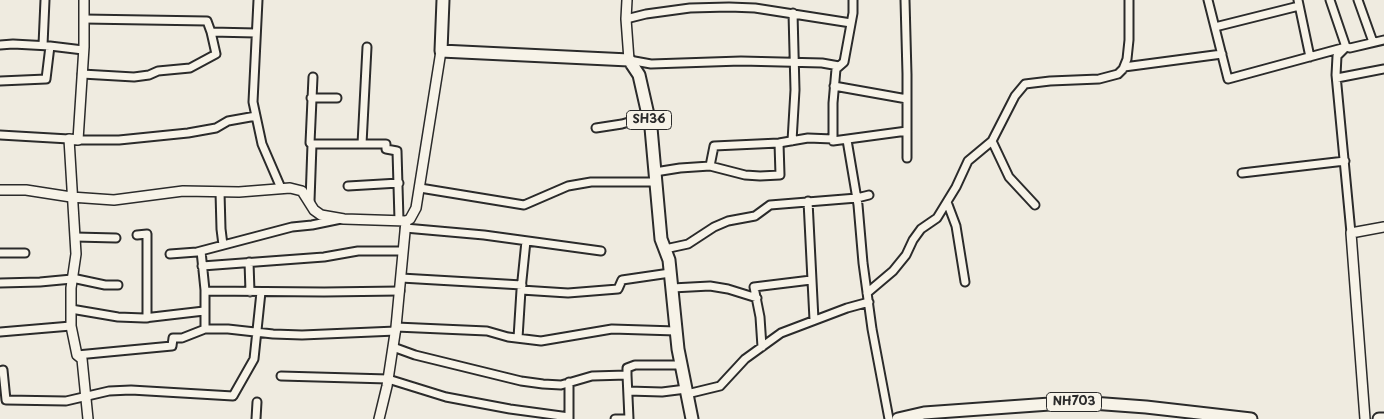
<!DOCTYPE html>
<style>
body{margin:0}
canvas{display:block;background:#efebe0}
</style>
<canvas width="1384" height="419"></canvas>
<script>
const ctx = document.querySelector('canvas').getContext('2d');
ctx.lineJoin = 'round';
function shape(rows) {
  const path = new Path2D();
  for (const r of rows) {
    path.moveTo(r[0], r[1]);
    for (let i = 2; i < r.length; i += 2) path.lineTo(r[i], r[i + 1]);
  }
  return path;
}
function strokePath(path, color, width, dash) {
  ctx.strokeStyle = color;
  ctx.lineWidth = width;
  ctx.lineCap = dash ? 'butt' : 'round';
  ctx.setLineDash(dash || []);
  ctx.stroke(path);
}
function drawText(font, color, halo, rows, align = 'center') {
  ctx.font = font + ' "Playpen Sans",sans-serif';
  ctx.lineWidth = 4.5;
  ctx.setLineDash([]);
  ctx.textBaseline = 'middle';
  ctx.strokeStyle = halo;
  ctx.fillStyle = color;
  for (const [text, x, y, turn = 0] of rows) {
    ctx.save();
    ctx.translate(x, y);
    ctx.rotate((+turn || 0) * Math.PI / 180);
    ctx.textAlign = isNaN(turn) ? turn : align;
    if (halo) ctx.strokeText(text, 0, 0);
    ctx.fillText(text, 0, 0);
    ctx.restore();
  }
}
const minor = shape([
 [258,0,253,102,262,144,281,188],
 [853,0,853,13,844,62,836,69,833,103,833,141,907,131],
 [905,0,907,74,907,158],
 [1208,0,1228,79,1346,47,1350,48,1384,40],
 [1298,0,1310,57],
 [1330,0,1346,47,1337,56,1336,75,1351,233],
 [1358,0,1373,42],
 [84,19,207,21,211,32,256,33],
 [626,19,646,14,690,8,729,7,755,8,851,23],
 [1215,27,1299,6],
 [0,45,13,44,50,46,83,50],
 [43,45,45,0],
 [629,60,651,64,741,61,822,63,839,66],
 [1124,67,1222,54],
 [82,74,134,77,149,75,158,71,190,68,216,54,211,32],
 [1337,78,1384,69],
 [0,81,46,79,50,46],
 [834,86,907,99],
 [311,98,337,98],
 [596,128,622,124,649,116],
 [0,135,69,139],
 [78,140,119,140,188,133,216,128,228,121,256,116],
 [847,140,858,205,863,263,872,329,889,419],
 [792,141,795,90,793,13],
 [992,141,1009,177,1035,205],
 [312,144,310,143,313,77],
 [362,144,367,47],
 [710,166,714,146,779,143,808,138,833,139],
 [655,172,680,168,710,166,745,175,760,176,780,175,779,143],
 [1242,173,1345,161],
 [348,186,399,183],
 [420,188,524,205,568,186,591,182,656,182],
 [220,192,221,229,223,245],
 [310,201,312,144,386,144,386,149,397,151,399,220],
 [808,201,814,320],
 [947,202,956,226,965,282],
 [405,228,484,235,601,251],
 [137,235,147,234,147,318],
 [75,237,116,238],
 [526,241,521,290,568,293,618,289,622,280,670,273],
 [665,249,688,244,714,227,728,221,755,216,770,205,857,198,869,195],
 [201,251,205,290,205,329],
 [0,253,25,253],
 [170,254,197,252,292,227,312,225,341,219],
 [249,262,250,292],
 [202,266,324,257,358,251,403,251],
 [72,278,105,285,118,285],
 [401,278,522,285],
 [0,283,40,282,72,279],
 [672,288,710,286,728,289,757,298],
 [205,291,324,292,400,291],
 [867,293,893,271,906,255,913,240,921,229,937,218,956,187,968,161,992,141,1015,96,1025,84,1050,81,1099,79,1118,74,1123,69,1127,59,1129,40,1129,0],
 [71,309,118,317,144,318,204,311],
 [396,327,487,331,508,337,541,341,612,329,676,331],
 [0,332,71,326],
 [518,338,521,290],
 [393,347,415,355,521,381,543,384,561,385,592,376,627,375,627,368,635,365,681,365],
 [762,347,760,317,754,287,811,280],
 [77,355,172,346,173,338,182,338,205,329,228,329,273,334,302,335,396,331],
 [0,371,3,370,6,400,66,401,109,391,131,390,233,396,254,359,261,292],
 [627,375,629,419],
 [281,376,388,379,446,397,510,409,569,417,569,419],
 [628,391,662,392,686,389],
 [687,394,720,386,745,359,781,333,847,308,869,302],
 [569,417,569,382],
 [256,419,257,402],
 [615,419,629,419]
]);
const tertiary = shape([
 [84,0,84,47,78,140,69,139,76,254,71,288,71,326,77,355,82,359,88,419],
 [627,0,626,19,629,60],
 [0,190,26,190,71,197,114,200,183,191,239,192,290,188,302,191,314,210,321,215,344,219,406,221,410,219,416,208,441,51],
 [379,419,387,386,396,327,406,221],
 [1365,419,1351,233,1384,227]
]);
const trunk = shape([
 [443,0,441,51,629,60,639,75,651,128,661,239,669,260,678,349,692,419],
 [898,419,924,413,1078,402,1146,407,1251,419],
 [1379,419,1384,419]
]);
strokePath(minor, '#2b2b2b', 11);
strokePath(tertiary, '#2b2b2b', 12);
strokePath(trunk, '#2b2b2b', 15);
strokePath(minor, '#f7f3e8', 7);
strokePath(tertiary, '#f7f3e8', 9);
strokePath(trunk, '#f7f3e8', 11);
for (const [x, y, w] of [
 [649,120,45],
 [1074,402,55]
]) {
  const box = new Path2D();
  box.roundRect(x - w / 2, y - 9.5, w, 19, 4);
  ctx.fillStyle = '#f7f3e8';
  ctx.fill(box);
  strokePath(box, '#2b2b2b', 1);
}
drawText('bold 12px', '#2b2b2b', null, [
 ["SH36",649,120],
 ["NH703",1074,402]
]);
</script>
